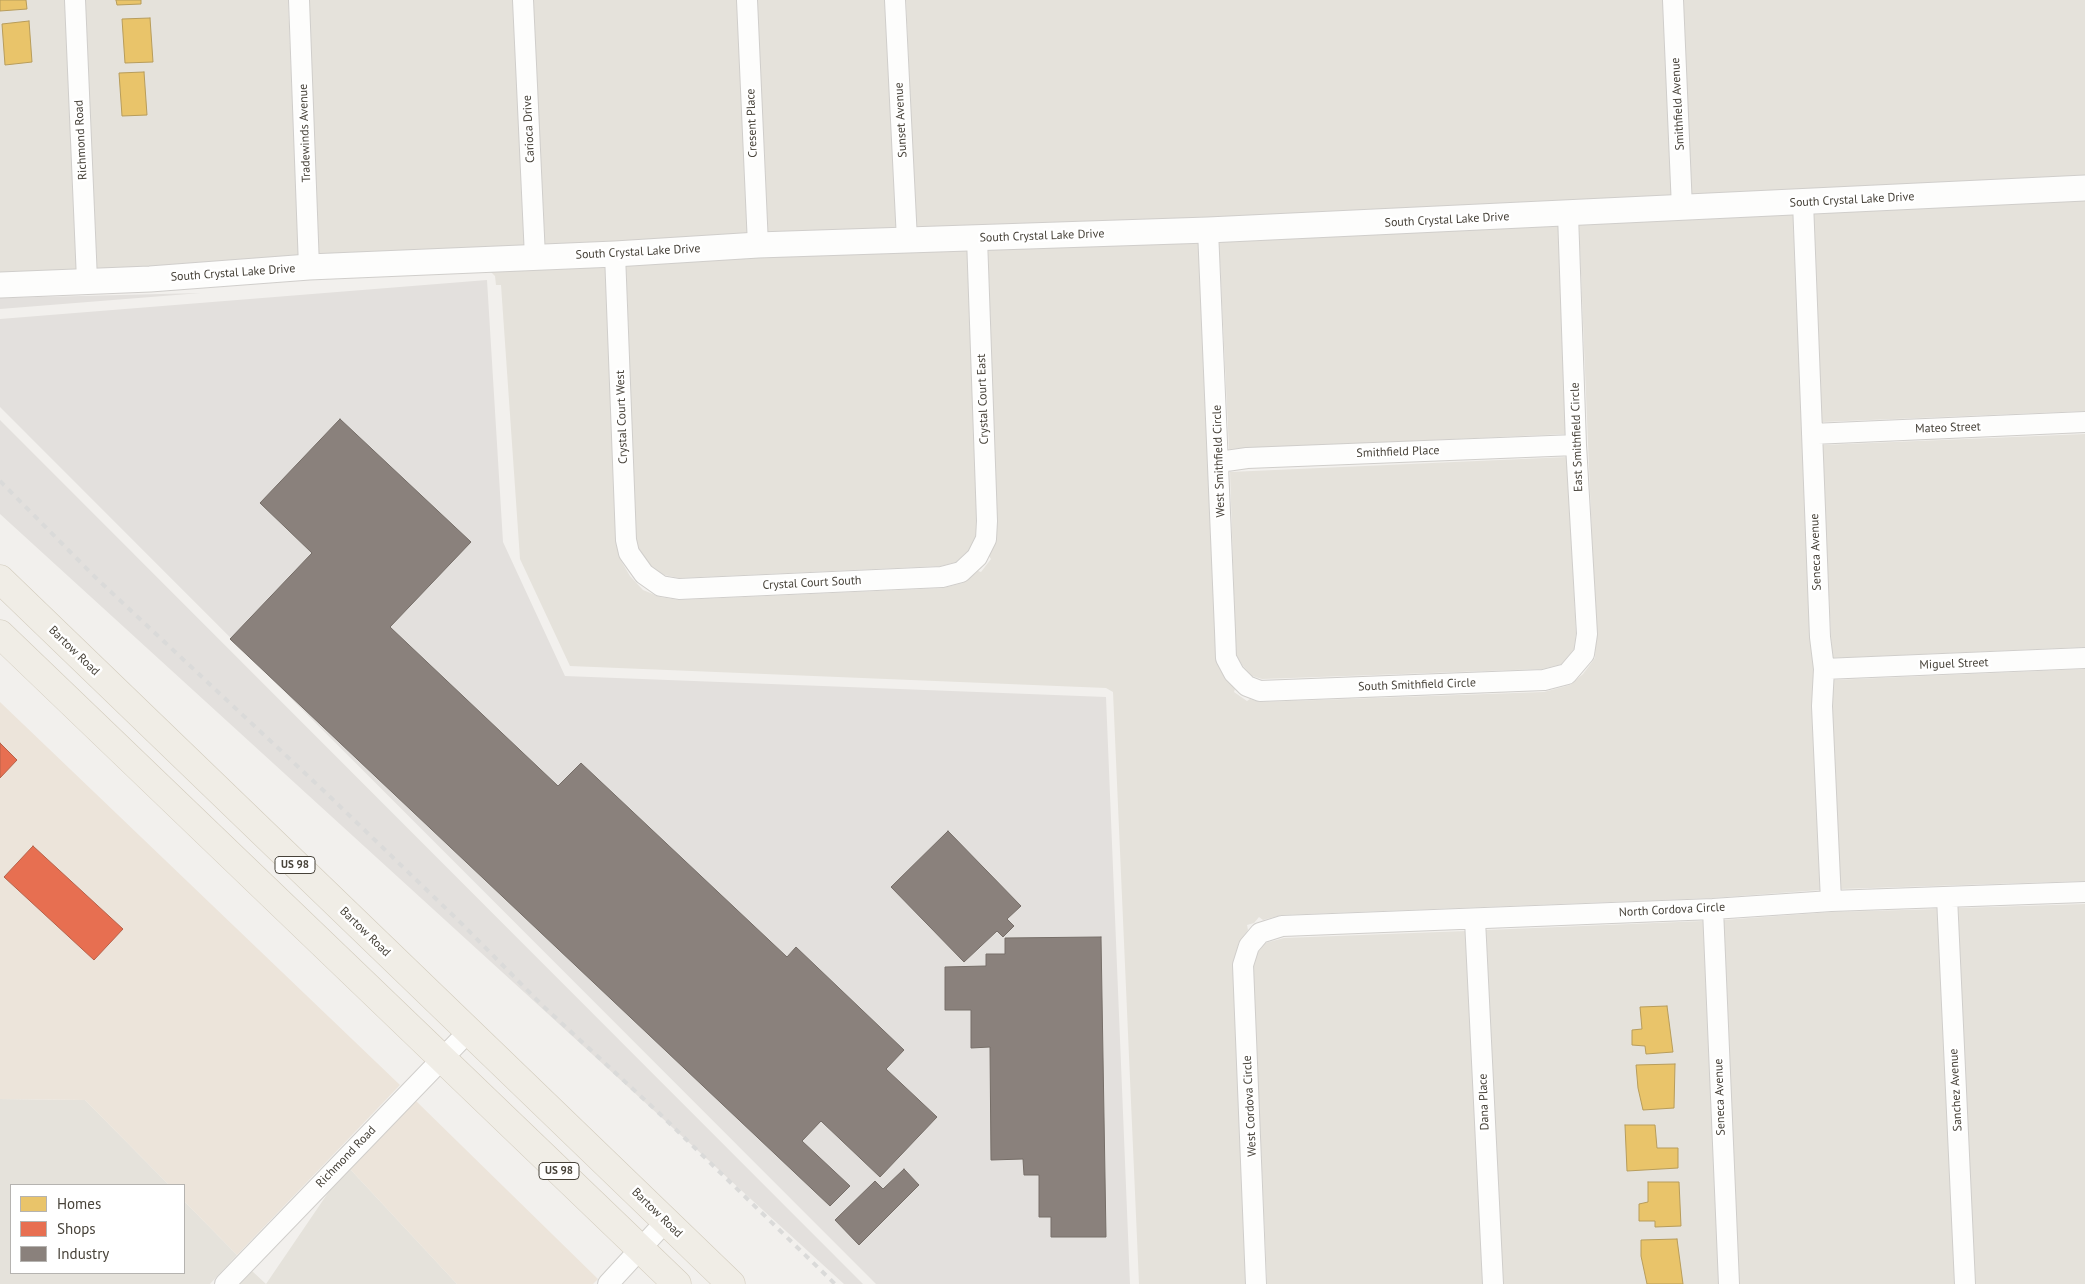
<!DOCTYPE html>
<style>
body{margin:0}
#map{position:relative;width:2085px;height:1284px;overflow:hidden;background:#f2f0ed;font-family:"PT Sans",sans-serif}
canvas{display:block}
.legend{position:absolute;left:10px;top:1184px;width:175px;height:90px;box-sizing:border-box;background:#fff;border:1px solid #b5b3b0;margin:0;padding:6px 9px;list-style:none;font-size:15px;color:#474239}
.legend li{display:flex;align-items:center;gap:10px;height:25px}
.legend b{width:25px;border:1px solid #b5b3b0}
</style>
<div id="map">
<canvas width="2085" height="1284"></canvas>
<ul class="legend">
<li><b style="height:14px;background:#e9c46a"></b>Homes</li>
<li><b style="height:14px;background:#e76f51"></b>Shops</li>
<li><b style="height:14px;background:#8a817c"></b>Industry</li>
</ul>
</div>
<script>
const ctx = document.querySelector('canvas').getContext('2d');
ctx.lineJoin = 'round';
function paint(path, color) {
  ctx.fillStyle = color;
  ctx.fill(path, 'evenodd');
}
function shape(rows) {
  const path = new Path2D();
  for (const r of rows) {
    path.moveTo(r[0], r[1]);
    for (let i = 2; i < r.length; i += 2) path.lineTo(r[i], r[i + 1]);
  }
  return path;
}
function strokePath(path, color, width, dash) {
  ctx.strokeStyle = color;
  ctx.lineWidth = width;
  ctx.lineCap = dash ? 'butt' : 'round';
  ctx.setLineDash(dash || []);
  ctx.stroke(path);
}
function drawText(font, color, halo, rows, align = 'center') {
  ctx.font = font + ' "PT Sans",sans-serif';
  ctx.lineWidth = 5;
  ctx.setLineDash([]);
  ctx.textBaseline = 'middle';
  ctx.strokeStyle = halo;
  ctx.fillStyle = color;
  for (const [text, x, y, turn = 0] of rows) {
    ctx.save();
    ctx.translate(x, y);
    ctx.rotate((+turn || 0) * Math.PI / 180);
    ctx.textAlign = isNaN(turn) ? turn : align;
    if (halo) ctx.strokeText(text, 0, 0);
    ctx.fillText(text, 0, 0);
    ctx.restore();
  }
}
paint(shape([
 [0,0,65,0,77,270,0,273],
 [85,0,288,0,299,256,149,268,97,269],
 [309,0,513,0,525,246,319,255],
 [533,0,737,0,748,235,545,245],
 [757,0,886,0,896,229,768,234],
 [906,0,1663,0,1672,197,1208,219,916,228],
 [1683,0,2085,0,2085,177,1692,196],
 [2085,199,2085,411,1822,422,1813,213],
 [1793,214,1810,638,1814,670,1812,707,1820,890,1712,898,1282,915,1263,920,1259,917,1254,923,1247,925,1248,930,1239,942,1233,965,1246,1284,1139,1284,1113,692,1106,688,570,666,520,559,501,285,496,285,495,276,489,270,606,266,616,542,620,559,630,576,643,590,660,597,679,600,943,588,963,583,978,571,981,572,991,559,989,556,996,540,997,521,988,249,1199,242,1216,658,1226,678,1235,689,1234,692,1247,701,1250,699,1260,702,1544,692,1570,685,1583,674,1595,658,1596,636,1579,225],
 [1558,226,1566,434,1229,449,1219,241],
 [967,250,977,521,976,536,969,550,956,562,941,566,679,578,664,575,653,569,638,549,636,538,626,265,759,257],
 [2085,434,2085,647,1832,658,1822,445],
 [1567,457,1576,633,1574,649,1562,664,1542,669,1262,679,1252,676,1242,665,1236,654,1230,472],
 [2085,669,2085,881,1840,889,1832,706,1833,680],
 [2085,904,2085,1284,1975,1284,1958,908],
 [1938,909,1955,1284,1739,1284,1723,920,1832,912],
 [1703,921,1719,1284,1503,1284,1486,930],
 [1466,931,1483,1284,1267,1284,1253,966,1258,952,1265,943,1284,938],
 [0,1099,85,1100,169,1185,11,1185,11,1273,184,1273,184,1201,237,1255,210,1284,0,1284],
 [350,1169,457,1284,240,1284,252,1271,266,1284,332,1187]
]), '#e5e2db');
paint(shape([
 [0,702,400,1085,237,1255,184,1201,184,1185,169,1185,85,1100,0,1099],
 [415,1100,598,1279,593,1284,457,1284,350,1169]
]), '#ece4da');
paint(shape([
 [487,280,503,542,565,676,1106,697,1130,1284,876,1284,0,407,0,319],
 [201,293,0,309,0,298],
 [0,420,863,1284,844,1284,0,514]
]), '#e3e0dd');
const homes = shape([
 [0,0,26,0,27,9,0,11,0,0],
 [116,0,141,0,141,4,117,5,116,0],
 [150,18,153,62,125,63,122,19,150,18],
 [29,21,32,62,5,65,2,24,29,21],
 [144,72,147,115,122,116,119,73,144,72],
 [1667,1006,1673,1052,1646,1054,1645,1046,1632,1045,1632,1030,1642,1029,1640,1007,1667,1006],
 [1675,1064,1674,1108,1643,1110,1638,1088,1636,1065,1675,1064],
 [1625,1125,1655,1125,1657,1148,1678,1148,1678,1168,1627,1171,1625,1125],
 [1648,1182,1679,1182,1681,1226,1655,1227,1655,1221,1639,1221,1639,1204,1648,1202,1648,1182],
 [1677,1239,1683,1284,1647,1284,1641,1256,1641,1240,1677,1239]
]);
paint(homes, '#e9c46a');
strokePath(homes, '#b89d5b', 1);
const shops = shape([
 [0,743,17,760,0,778,0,743],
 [33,846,123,929,94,960,4,877,33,846]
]);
paint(shops, '#e76f51');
strokePath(shops, '#b7624a', 1);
const industry = shape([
 [340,419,471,542,390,627,558,786,581,763,787,957,796,947,904,1050,886,1069,937,1117,880,1177,821,1121,802,1141,850,1186,830,1206,230,639,312,553,260,503,340,419],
 [948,831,1021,906,1007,919,1014,926,1003,937,997,931,964,962,891,887,948,831],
 [1101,937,1106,1237,1051,1237,1051,1217,1039,1217,1039,1175,1024,1175,1023,1159,991,1160,990,1047,971,1048,971,1010,945,1010,945,967,986,966,986,954,1005,954,1005,938,1101,937],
 [904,1169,919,1185,859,1245,835,1220,875,1181,883,1189,904,1169]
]);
paint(industry, '#8a817c');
strokePath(industry, '#766e68', 1);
const minor = shape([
 [75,0,87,280],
 [299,0,309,267],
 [523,0,535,257],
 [747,0,758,245],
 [895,0,907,240],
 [1673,0,1682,208],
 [1803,202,1820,637,1824,669,1822,706,1831,901],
 [1208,230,1225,631,1226,658,1234,673,1247,686,1260,691,1544,680,1567,674,1584,654,1587,634,1576,445,1568,214],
 [615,254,626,540,629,553,644,574,661,586,679,589,942,577,961,572,977,557,986,539,987,521,977,238],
 [1812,434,2085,422],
 [1219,462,1247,458,1576,445],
 [1824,669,2085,658],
 [1947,897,1965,1284],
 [1713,909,1729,1284],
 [1475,920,1493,1284],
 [225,1284,468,1032],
 [608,1284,666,1221],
 [1256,1284,1243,965,1249,946,1260,933,1282,926,1713,909,1831,901,2085,892]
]);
const tertiary = shape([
 [0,285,150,279,309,267,615,254,758,245,1208,230,2085,188]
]);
const primary = shape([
 [0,579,731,1284],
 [0,634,677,1284]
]);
strokePath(minor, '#d0cecb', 22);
strokePath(tertiary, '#d0cecb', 27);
strokePath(primary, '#d2cbbc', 29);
strokePath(minor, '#fdfdfc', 20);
strokePath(tertiary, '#fdfdfc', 25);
strokePath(primary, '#f0ede6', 28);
strokePath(shape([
 [0,481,95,577,324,791,462,924,542,1005,660,1114,835,1284]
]), '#dadad9', 4, [6, 6]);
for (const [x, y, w] of [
 [295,865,40],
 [559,1171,40]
]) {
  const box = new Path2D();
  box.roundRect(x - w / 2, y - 8.5, w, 17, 4);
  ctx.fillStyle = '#fff';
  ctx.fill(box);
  strokePath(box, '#474239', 1);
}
drawText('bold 11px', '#474239', null, [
 ["US 98",295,865],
 ["US 98",559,1171]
]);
drawText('12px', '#474239', '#fff', [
 ["Smithfield Avenue",1678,104,-93],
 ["Sunset Avenue",901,120,-93],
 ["Cresent Place",752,123,-92],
 ["Carioca Drive",529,129,-93],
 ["Tradewinds Avenue",305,133,-92],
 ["Richmond Road",81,140,-93],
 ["South Crystal Lake Drive",1852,200,-3],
 ["South Crystal Lake Drive",1447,220,-3],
 ["South Crystal Lake Drive",1042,236,-2],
 ["South Crystal Lake Drive",638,252,-3],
 ["South Crystal Lake Drive",233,273,-4],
 ["Crystal Court East",983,399,-92],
 ["Crystal Court West",622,417,-92],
 ["Mateo Street",1948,428,-2],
 ["East Smithfield Circle",1577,437,-92],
 ["Smithfield Place",1398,452,-2],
 ["West Smithfield Circle",1219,461,-92],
 ["Seneca Avenue",1816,552,-92],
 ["Crystal Court South",812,583,-3],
 ["Bartow Road",74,651,44],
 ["Miguel Street",1954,664,-2],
 ["South Smithfield Circle",1417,685,-2],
 ["North Cordova Circle",1672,910,-3],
 ["Bartow Road",365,932,44],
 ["Sanchez Avenue",1956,1090,-93],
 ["Seneca Avenue",1720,1097,-92],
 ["Dana Place",1484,1102,-92],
 ["West Cordova Circle",1250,1106,-93],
 ["Richmond Road",346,1157,-46],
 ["Bartow Road",657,1213,44]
]);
</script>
